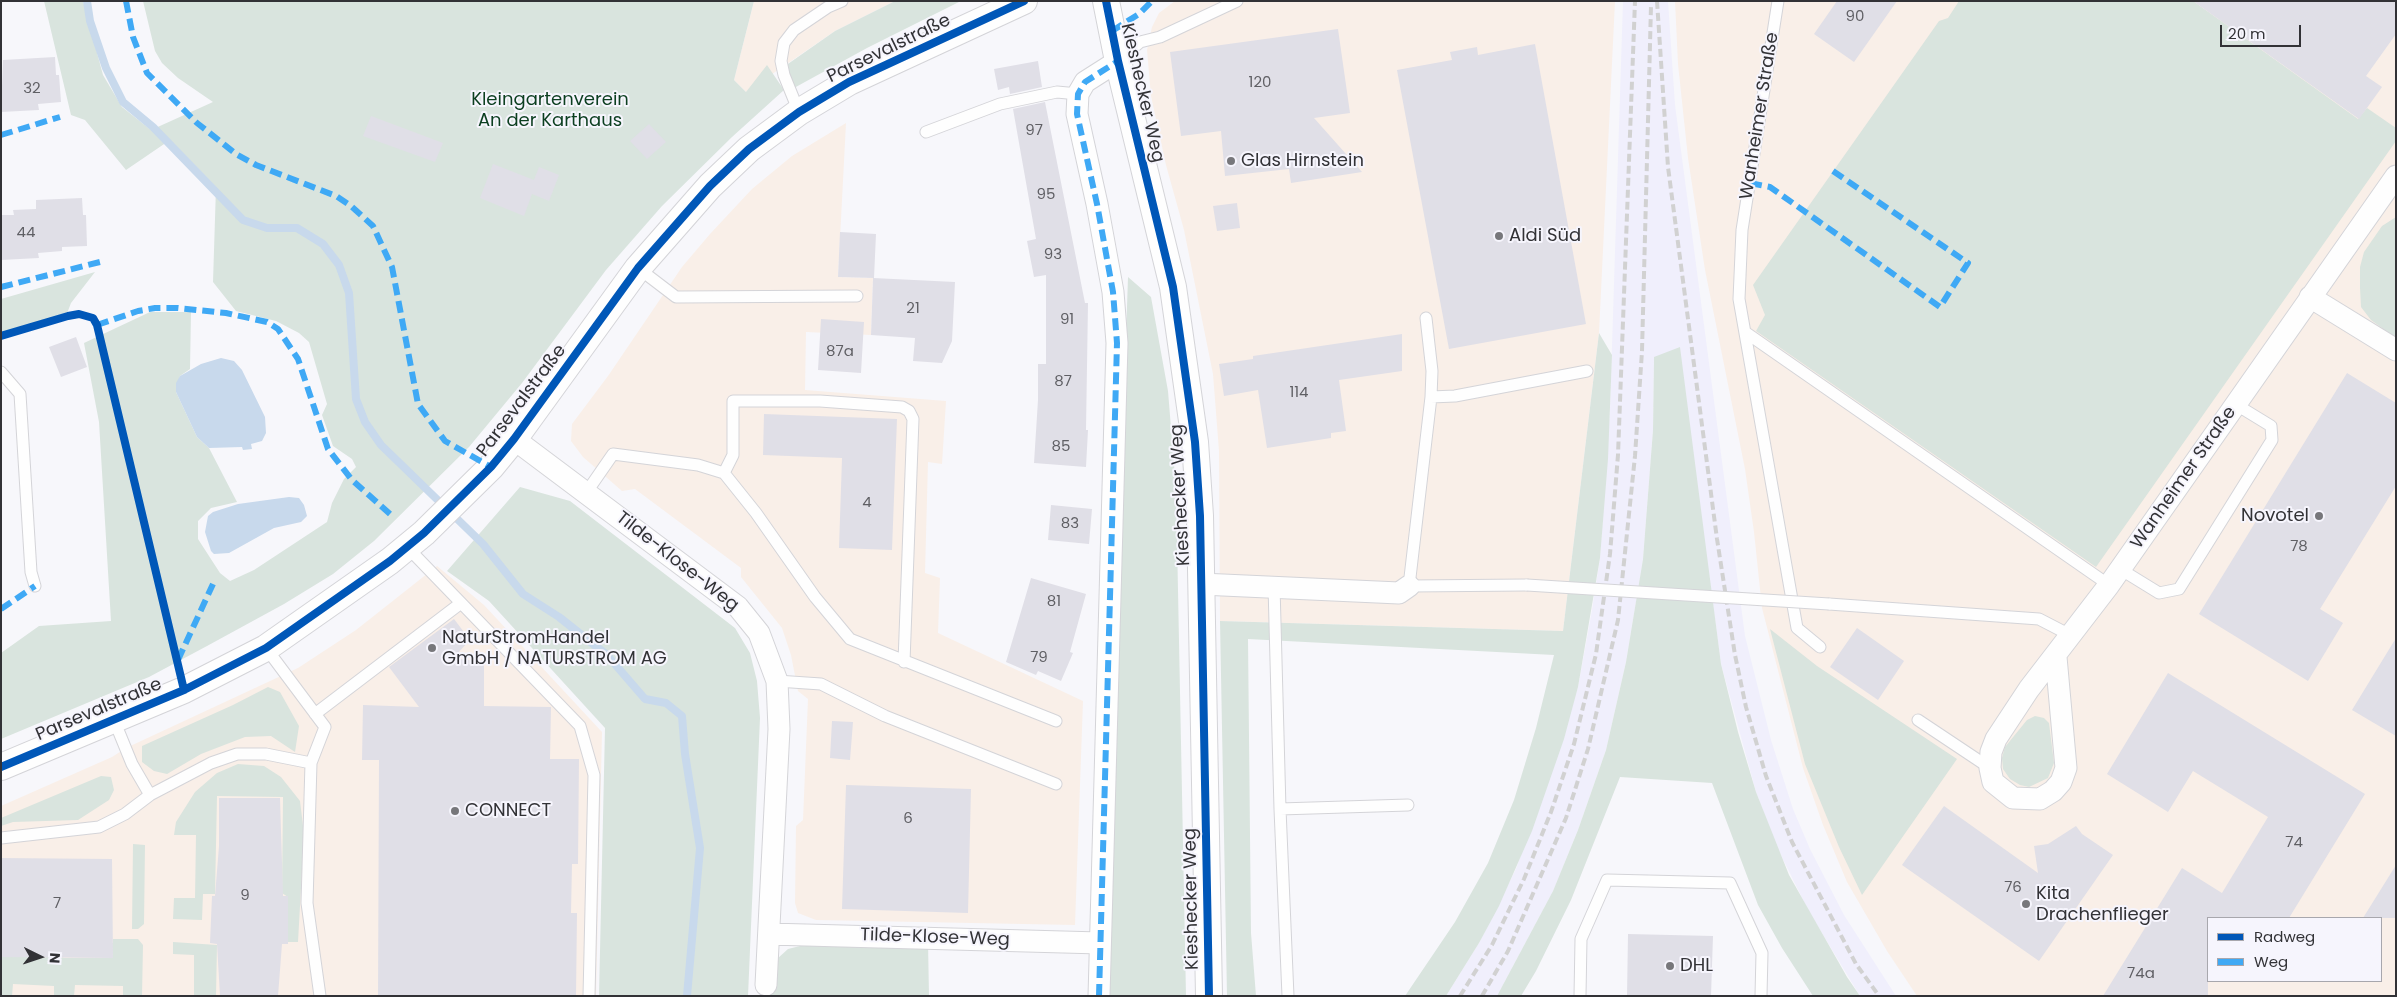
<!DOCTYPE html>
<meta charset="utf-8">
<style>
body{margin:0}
#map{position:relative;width:2397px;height:997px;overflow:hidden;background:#f7f7fb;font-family:Poppins,sans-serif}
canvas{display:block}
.frame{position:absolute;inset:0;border:2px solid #323236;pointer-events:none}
.legend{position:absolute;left:2207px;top:917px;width:175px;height:65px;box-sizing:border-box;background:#f6f5fd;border:1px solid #a8a7ad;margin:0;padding:6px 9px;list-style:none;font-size:15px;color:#323236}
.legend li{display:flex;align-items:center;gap:10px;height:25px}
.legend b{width:25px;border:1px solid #a8a7ad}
.north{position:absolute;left:15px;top:932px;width:50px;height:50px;-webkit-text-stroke:4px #f6f5fd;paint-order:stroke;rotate:94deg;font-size:14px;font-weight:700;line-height:20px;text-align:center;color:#323236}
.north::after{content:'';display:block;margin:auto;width:18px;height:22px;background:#323236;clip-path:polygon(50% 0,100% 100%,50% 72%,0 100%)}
.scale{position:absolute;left:2220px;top:25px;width:81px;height:22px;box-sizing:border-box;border:2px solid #323236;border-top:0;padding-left:6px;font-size:15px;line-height:18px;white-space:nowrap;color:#323236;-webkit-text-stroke:4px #f6f5fd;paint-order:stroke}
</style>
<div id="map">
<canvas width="2397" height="997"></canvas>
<div class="frame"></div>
<ul class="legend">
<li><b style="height:6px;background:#0057b8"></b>Radweg</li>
<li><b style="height:6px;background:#3fa9f5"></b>Weg</li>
</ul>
<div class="north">N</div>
<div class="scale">20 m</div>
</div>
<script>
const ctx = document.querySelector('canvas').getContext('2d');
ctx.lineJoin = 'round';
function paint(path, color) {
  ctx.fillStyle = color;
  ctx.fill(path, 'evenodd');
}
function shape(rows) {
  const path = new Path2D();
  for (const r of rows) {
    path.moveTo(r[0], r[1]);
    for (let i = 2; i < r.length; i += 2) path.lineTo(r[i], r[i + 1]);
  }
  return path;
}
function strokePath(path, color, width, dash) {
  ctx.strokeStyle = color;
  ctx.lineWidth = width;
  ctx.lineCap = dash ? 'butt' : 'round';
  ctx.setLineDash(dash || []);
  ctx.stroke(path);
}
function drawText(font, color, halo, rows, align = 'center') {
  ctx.font = font + ' Poppins,sans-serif';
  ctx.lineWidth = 4;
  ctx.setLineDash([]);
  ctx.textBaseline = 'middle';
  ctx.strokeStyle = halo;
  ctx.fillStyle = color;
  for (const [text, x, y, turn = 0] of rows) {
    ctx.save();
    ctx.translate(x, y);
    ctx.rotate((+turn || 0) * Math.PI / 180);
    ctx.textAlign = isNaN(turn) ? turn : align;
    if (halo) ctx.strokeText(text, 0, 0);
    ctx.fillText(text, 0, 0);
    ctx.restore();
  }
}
paint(shape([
 [754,1,895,1,835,31,746,92,734,80],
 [1175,1,1615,1,1599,333,1563,631,1220,621,1219,451,1213,374,1184,230,1166,165,1151,96,1147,50,1152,27,1159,13],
 [1675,1,2396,1,2396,996,1917,996,1887,951,1847,882,1823,825,1803,768,1762,608,1754,532,1745,469,1705,270,1688,158,1678,64],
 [2208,918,2381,918,2381,981,2208,981],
 [846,123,838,277,873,278,871,335,806,332,805,390,946,401,942,464,928,462,925,573,940,578,938,633,1083,701,1075,925,816,920,798,913,795,903,796,826,803,820,808,699,798,691,791,655,782,628,741,577,741,568,635,489,622,491,583,457,571,441,572,424,608,376,682,267,710,234,752,189,792,156],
 [437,566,484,605,602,732,596,996,1,996,1,806,112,757,126,748,298,668,356,630]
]), '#f9efe8');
paint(shape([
 [1623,1,1668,1,1675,105,1745,636,1771,740,1793,809,1810,849,1844,915,1896,996,1860,996,1808,910,1775,843,1756,792,1721,664,1704,538,1654,357,1653,430,1643,559,1626,662,1606,750,1578,830,1553,891,1497,996,1446,996,1479,943,1516,869,1578,687,1592,610,1600,558,1610,409]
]), '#f0effc');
paint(shape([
 [44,1,83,1,103,75,122,107,151,130,213,102,178,78,162,63,155,51,143,1,754,1,734,80,746,92,767,65,784,90,732,137,662,206,606,270,522,383,469,447,374,541,333,574,284,604,207,646,149,677,1,739,1,653,39,626,111,621,99,422,84,343,150,312,191,312,190,369,180,376,176,392,197,437,209,448,237,502,211,508,198,521,198,539,220,573,230,581,254,570,327,522,332,503,344,479,356,467,352,459,333,446,322,415,327,404,309,342,299,333,276,321,236,311,213,282,216,187,170,140,126,170,85,120,71,115],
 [895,1,961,1,867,48,794,88,785,66,835,31],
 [1959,1,2193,1,2358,119,2367,108,2396,128,2396,141,2096,567,1756,331,1765,315,1753,285,1939,21,1948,18],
 [2396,217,2396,338,2371,320,2361,307,2360,288,2360,267,2364,252,2382,226],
 [95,272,71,303,66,316,1,336,1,299],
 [1128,277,1151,297,1168,391,1176,489,1186,996,1104,996],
 [1599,333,1612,355,1608,459,1600,558,1578,687,1564,739,1532,831,1499,906,1479,943,1446,996,1405,996,1455,922,1488,863,1514,800,1536,728,1554,655,1248,639,1251,933,1256,996,1227,996,1220,621,1563,631],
 [1680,347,1721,664,1738,732,1756,792,1789,875,1847,977,1860,996,1813,996,1782,948,1758,905,1712,783,1620,777,1571,900,1536,971,1521,996,1497,996,1553,891,1578,830,1606,750,1626,662,1643,559,1653,430,1654,357],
 [520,487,570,501,735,628,750,653,757,681,760,718,748,996,599,996,605,728,489,601,447,571],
 [1770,629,1817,666,1957,759,1862,895,1839,847,1805,764],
 [268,687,280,692,299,726,295,752,271,736,245,737,201,754,167,774,154,771,142,762,142,746,233,705],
 [2035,716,2044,718,2049,723,2054,763,2048,778,2029,787,2020,785,2010,779,2003,769,2002,758,2005,747,2027,720],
 [238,764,264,766,281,777,300,801,304,834,298,942,288,942,288,897,282,893,283,797,217,796,215,894,203,894,202,920,173,919,174,898,195,898,196,835,174,835,176,822,195,792,217,773],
 [101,776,111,777,114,790,109,800,78,820,13,822,1,826,1,818],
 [133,844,145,845,144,924,138,929,132,929],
 [113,939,138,939,143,945,142,996,123,996,123,986,75,985,74,996,54,996,54,986,13,984,12,996,1,996,1,957,3,954,21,957,25,957,25,955,43,958,47,957,47,955,65,958,113,958,113,954,110,953,110,943,113,943],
 [173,942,217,945,216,996,194,996,194,955,173,954],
 [816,942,928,942,929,996,761,996,772,992,777,959,788,949]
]), '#d9e4de');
paint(shape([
 [221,358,234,361,242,370,265,417,266,433,262,441,251,444,252,449,243,450,242,447,209,448,197,437,176,392,176,383,180,376,201,364],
 [289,497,299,498,304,505,307,516,301,522,274,528,229,553,214,554,211,551,205,532,208,516,213,512,238,504]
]), '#c8d9ec');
strokePath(shape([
 [87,1,90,21,106,68,123,102,153,127,243,220,267,228,297,228,323,244,339,265,349,293,356,399,365,422,381,445,483,544,523,594,559,617,607,655,645,699,666,703,682,716,685,754,700,848,687,996]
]), '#c8d9ec', 8);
paint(shape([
 [1837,1,1897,1,1854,62,1814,34],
 [2193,1,2396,1,2396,34,2366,76,2382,87,2359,119],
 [1338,29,1350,113,1314,118,1362,172,1291,183,1289,169,1225,176,1221,131,1181,136,1170,52],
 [1535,44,1586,324,1449,349,1397,70,1452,60,1450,52,1477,47,1478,55],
 [55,57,56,75,59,75,61,102,38,104,39,110,1,112,3,60],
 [1038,61,1042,87,1010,94,1009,87,998,90,994,69],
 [1045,102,1085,303,1088,303,1086,430,1088,430,1086,467,1034,463,1038,400,1038,364,1046,364,1046,275,1034,277,1027,241,1036,239,1013,109],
 [371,116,443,143,435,162,363,136],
 [649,124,666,142,647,159,630,141],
 [493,164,534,180,539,167,559,175,549,201,532,194,524,216,480,198],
 [82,198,83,215,86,215,87,246,62,247,62,251,38,253,39,258,1,260,1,215,14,215,13,210,36,209,36,200],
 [1237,203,1240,228,1217,231,1213,206],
 [840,232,876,234,874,278,838,277],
 [873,278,955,282,952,341,942,363,913,361,915,338,871,335],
 [821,319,864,322,861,373,818,370],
 [1402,334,1402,371,1339,380,1346,431,1331,433,1331,438,1267,448,1258,390,1224,396,1219,364,1253,359,1253,356],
 [76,337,87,367,61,377,49,347],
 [2347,373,2396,403,2396,486,2320,609,2343,623,2308,681,2199,614],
 [764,414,897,419,892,550,839,548,842,458,763,455],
 [1051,505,1092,509,1089,544,1048,540],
 [1031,578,1086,594,1070,652,1073,653,1061,681,1038,671,1036,675,1006,662],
 [454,619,470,640,453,658,484,662,484,706,551,707,550,759,579,759,578,864,572,864,571,913,577,913,576,996,378,996,379,760,362,760,363,705,419,707,389,667],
 [1857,628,1904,661,1878,700,1830,667],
 [2396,638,2396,736,2352,710],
 [2168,673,2365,794,2289,918,2208,918,2208,996,2103,996,2182,868,2222,893,2268,817,2193,771,2168,812,2107,774],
 [832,721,853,722,850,760,830,758],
 [846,785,971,789,968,913,842,909],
 [219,798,280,798,283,896,288,896,288,944,282,944,278,996,220,996,217,944,210,943,212,896,215,896,219,846],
 [1944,806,2038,873,2034,846,2048,844,2076,826,2082,834,2113,855,2039,961,1902,865],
 [1,858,112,859,113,958,1,957],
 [2396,865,2396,918,2363,918],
 [1628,934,1713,936,1711,996,1627,996]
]), '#e0dfe7');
const service = shape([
 [1778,1,1742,230,1739,299,1797,628,1820,647],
 [1119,60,1140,42,1160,37,1237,1],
 [799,112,784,75,781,61,784,43,794,30,828,7,842,1],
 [926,132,1000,104,1057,92,1078,94],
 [638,268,676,297,857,296],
 [1426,318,1432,371,1431,397,1409,586,1527,585],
 [1745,332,2109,585],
 [1,372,20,394,31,572,35,586],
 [1431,397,1455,396,1587,371],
 [724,473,733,455,733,401,820,401,902,407,909,411,913,419,904,662],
 [586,493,613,454,698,465,724,473,756,513,815,597,850,639,1056,721],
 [407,547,580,726,594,775,589,996],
 [2120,569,2159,593,2179,589,2272,440,2271,426,2235,404],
 [1274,586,1280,809,1288,996],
 [1829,604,2039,619,2070,635],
 [777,681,821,684,885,716,1056,784],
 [315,714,461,603],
 [114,720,132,764,150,795],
 [1918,720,1990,768],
 [311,763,307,903,320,996],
 [1280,809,1408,805],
 [1,838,99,827,125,814,150,795,211,763,237,754,266,754,311,763,325,727,266,648],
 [1580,996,1581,939,1607,880,1730,883,1762,953,1761,996]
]);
const minor = shape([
 [2310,297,2396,350],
 [514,439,738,607,759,633,777,681,779,729,766,985],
 [1201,584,1399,593,1409,586],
 [2056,657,2066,768,2061,782,2053,791,2040,799,2013,798,1993,782,1990,768,1991,752,1996,739,2029,689,2109,585,2396,176],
 [769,934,1100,943],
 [1099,996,1117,343,1113,292,1097,204,1077,114,1078,94,1085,82,1118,61]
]);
const tertiary = shape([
 [1106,1,1118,61,1173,287,1195,442,1200,516,1209,996],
 [1,767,184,690,266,648,390,561,424,533,491,467,514,439,638,268,710,186,749,149,799,112,849,82,1024,1]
]);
strokePath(service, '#d4d4d8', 13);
strokePath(minor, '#d4d4d8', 23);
strokePath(tertiary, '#d4d4d8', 28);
strokePath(service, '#fefefe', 11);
strokePath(minor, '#fefefe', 21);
strokePath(tertiary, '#fefefe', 26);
strokePath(shape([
 [1657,1,1668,167,1717,539,1735,655,1746,707,1766,776,1792,842,1856,964,1879,996],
 [1460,996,1492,945,1524,879,1551,812,1574,744,1596,654,1610,554,1618,455,1635,1],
 [1482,996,1508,951,1566,818,1588,749,1618,620,1635,456,1642,351,1651,6]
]), '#d1d1d1', 4, [8, 4]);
const serviceBridge = shape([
 [1527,585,1829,604]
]);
strokePath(serviceBridge, '#d4d4d8', 13, []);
strokePath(serviceBridge, '#fefefe', 11);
strokePath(shape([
 [126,1,133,37,147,73,197,123,236,154,256,165,336,196,351,206,373,226,392,267,418,404,445,441,491,467],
 [1112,31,1139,14,1152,1],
 [1,135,60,117],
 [1750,183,1770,187,1940,307,1968,263,1830,169],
 [1,287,100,262],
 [97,325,138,311,155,308,178,308,226,313,267,322,278,329,298,359,328,449,352,480,390,514],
 [1,609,35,586],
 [178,660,213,584],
 [1099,996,1117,343,1113,292,1097,204,1077,114,1078,94,1085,82,1118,61]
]), '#3fa9f5', 6, [12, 6]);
strokePath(shape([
 [1106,1,1118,61,1173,287,1195,442,1200,516,1209,996],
 [1,336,68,316,79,314,93,318,97,325,184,690],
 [1,767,184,690,266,648,390,561,424,533,491,467,514,439,638,268,710,186,749,149,799,112,849,82,1024,1]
]), '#0057b8', 8);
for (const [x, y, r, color] of [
 [1231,161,5,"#77777b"],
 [1499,236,5,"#77777b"],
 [2319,516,5,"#77777b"],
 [432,648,5,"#77777b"],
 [455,811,5,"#77777b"],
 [2026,904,5,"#77777b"],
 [1670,966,5,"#77777b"]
]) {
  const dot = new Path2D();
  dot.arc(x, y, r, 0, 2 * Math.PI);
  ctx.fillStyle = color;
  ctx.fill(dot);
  strokePath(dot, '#f6f5fd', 2);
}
drawText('15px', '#5f5f64', null, [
 ["90",1855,17],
 ["120",1260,83],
 ["32",32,89],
 ["97",1034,131],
 ["95",1046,195],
 ["44",26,233],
 ["93",1053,255],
 ["21",913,309],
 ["91",1067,320],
 ["87a",840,352],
 ["87",1063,382],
 ["114",1299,393],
 ["85",1061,447],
 ["4",867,503],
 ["83",1070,524],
 ["78",2299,547],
 ["81",1054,602],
 ["79",1039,658],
 ["6",908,819],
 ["74",2294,843],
 ["76",2013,888],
 ["9",245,896],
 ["7",57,904],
 ["74a",2141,974]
]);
drawText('18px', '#323236', '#f6f5fd', [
 ["Parsevalstraße",889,49,-26],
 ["Kieshecker Weg",1142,93,77],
 ["Wanheimer Straße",1760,116,-81],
 ["Parsevalstraße",522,401,-53],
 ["Wanheimer Straße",2184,478,-55],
 ["Kieshecker Weg",1181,495,-93],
 ["Tilde-Klose-Weg",677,562,38],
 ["Parsevalstraße",99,710,-23],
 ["Kieshecker Weg",1192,899,-91],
 ["Tilde-Klose-Weg",935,938,2]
]);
drawText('18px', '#0c3f20', '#f6f5fd', [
 ["Kleingartenverein",550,100],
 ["An der Karthaus",550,121]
]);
drawText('18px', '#323236', '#f6f5fd', [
 ["Glas Hirnstein",1241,161],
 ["Aldi Süd",1509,236],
 ["Novotel",2309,516,"right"],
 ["NaturStromHandel",442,638],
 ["GmbH / NATURSTROM AG",442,659],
 ["CONNECT",465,811],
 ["Kita",2036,894],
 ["Drachenflieger",2036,915],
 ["DHL",1680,966]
], 'left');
</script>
